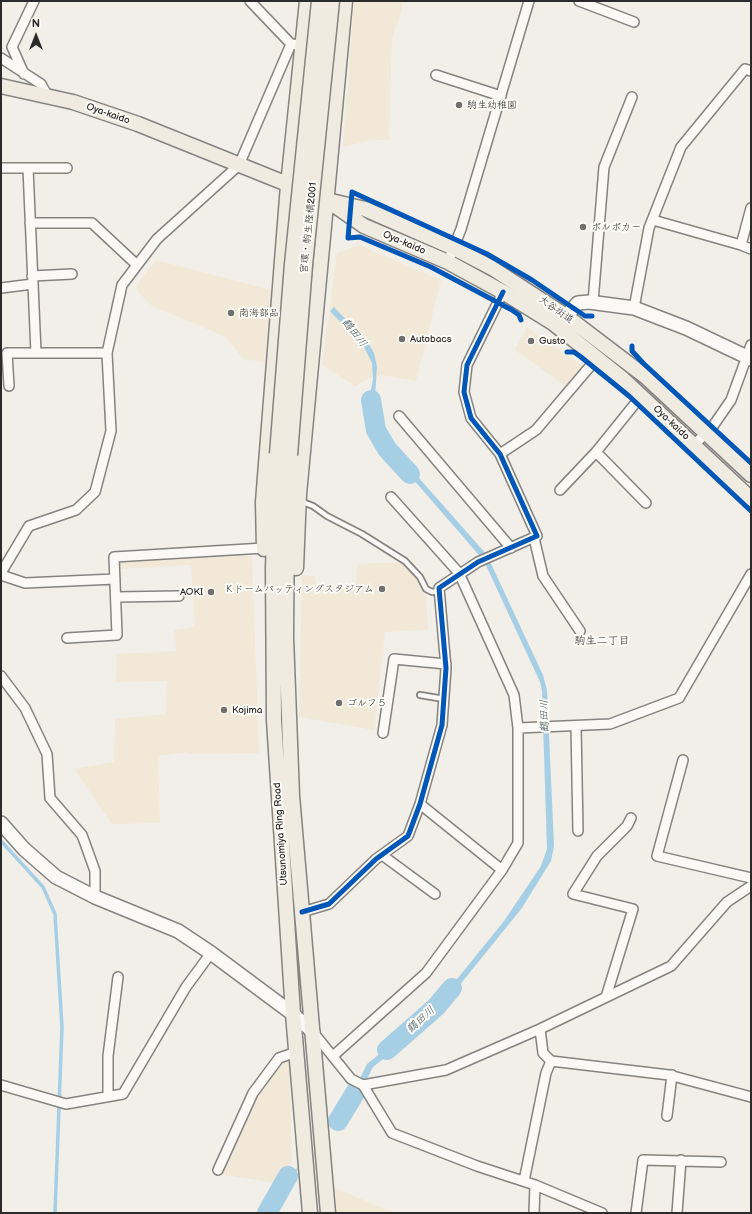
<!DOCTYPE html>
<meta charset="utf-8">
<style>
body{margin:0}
#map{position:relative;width:752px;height:1214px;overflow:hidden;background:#f2efe8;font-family:"Balsamiq Sans",sans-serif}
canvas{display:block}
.frame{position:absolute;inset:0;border:2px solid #2b2b2b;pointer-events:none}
.north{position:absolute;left:16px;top:16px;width:40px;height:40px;-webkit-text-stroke:3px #fdfcf7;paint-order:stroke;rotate:0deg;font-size:11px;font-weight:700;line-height:16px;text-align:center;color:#2b2b2b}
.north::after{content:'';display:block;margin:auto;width:14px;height:18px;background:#2b2b2b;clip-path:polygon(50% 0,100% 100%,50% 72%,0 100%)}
</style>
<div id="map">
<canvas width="752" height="1214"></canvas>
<div class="frame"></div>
<div class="north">N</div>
</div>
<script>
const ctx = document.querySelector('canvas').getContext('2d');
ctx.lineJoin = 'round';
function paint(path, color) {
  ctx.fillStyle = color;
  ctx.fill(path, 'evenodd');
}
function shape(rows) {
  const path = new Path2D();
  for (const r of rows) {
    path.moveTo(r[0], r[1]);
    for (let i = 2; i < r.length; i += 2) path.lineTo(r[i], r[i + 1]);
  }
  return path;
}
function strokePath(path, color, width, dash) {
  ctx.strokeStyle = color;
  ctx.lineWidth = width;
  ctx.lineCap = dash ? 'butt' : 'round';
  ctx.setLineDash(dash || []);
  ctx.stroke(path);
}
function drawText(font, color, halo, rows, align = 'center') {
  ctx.font = font + ' "Balsamiq Sans","Klee One",sans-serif';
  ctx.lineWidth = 4;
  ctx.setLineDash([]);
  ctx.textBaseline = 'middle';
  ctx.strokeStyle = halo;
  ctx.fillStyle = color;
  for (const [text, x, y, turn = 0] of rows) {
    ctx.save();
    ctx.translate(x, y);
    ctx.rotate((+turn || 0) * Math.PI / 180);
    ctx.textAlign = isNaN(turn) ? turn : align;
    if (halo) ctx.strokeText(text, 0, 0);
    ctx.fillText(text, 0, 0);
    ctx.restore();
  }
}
paint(shape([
 [354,1,402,1,402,10,392,37,389,140,371,140,343,147],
 [359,245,441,280,416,381,382,375,367,379,355,386,322,365,337,253],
 [156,260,271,290,264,362,243,359,226,337,152,306,138,292,137,285],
 [527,327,585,368,568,388,515,350],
 [226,554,252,556,259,753,192,754,187,752,158,756,160,823,112,824,74,769,114,762,115,719,166,714,167,681,116,682,117,654,176,651,174,630,195,627,191,565,118,569,117,560],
 [402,562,414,573,426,598,428,630,385,632,374,730,299,717,302,575,315,576,316,588,356,586,357,564],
 [281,1059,289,1060,292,1161,275,1183,220,1174,255,1094],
 [335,1188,392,1212,337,1213]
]), '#f1e8d8');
paint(shape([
 [334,307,368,343,374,353,377,367,374,411,378,423,396,452,487,555,543,675,547,690,554,846,551,861,522,908,437,1013,420,1030,373,1067,344,1126,338,1123,367,1064,428,1015,504,921,541,866,547,849,542,691,540,682,484,561,393,456,372,421,369,401,373,379,372,363,364,347,330,311],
 [297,1168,297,1174,284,1190,276,1213,269,1213,284,1180]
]), '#a6cfe6');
strokePath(shape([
 [1,841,43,887,55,914,62,1027,55,1213]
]), '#a6cfe6', 3.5);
strokePath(shape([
 [371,400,376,430,387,449,410,474],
 [387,1050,436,1007,452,988],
 [338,1121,358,1088],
 [267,1213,288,1176]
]), '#a6cfe6', 20);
const lane = shape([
 [300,501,313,506,327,516,362,534,405,561,420,577,426,589,432,592,439,591],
 [420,695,444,699]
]);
const street = shape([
 [250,1,291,44],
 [579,1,634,22],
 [1,58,41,84,47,95],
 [24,74,12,47,34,1],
 [436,75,501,96],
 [1,168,67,168],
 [28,168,36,353],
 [751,208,741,245,751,249],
 [653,220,741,245],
 [30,223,92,223,137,265],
 [448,262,461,229,529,1],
 [32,276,72,274],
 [1,288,33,284],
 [593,302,604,167,632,97],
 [634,308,649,228,681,147,745,69,751,71],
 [9,386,7,353,107,353],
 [399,416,511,548],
 [694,445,713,426,731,400,751,345],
 [596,452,646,503],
 [500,454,536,430,598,357],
 [560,490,596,452,642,395],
 [391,497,459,573,514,695,518,728],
 [534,538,543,576,580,631],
 [1,573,29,526,76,510,95,492,111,431,107,353,122,285,157,239,239,165,291,44,303,45],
 [1,575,25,583,115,579],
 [116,597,179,596],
 [67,638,117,635,114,557,264,548],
 [1,676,25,708,47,754,50,798,82,835,95,871,95,897],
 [576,726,578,831],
 [383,733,394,659,446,664],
 [683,760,657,856,751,878],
 [420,804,502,870],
 [382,855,435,894],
 [302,912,329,904,376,859,408,836,420,804,442,725,446,668,439,588,478,562,537,536,500,454,471,418,464,392,467,365,503,292],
 [606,997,633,909,573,894,597,856,627,826,631,818],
 [540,1029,543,1053,551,1061,669,1075,751,1097],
 [313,1032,351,1079,363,1085,392,1133,477,1166,535,1185,602,1213],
 [333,1056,426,973,502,870,518,843,518,728,610,724,679,698,751,574],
 [1,1085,66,1104,123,1094,186,987,211,953],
 [363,1085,446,1070,540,1029,671,966,727,902,751,886],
 [108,1096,108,1056,118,977],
 [667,1116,672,1075],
 [218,1170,253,1093,279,1058,296,1052],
 [524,1181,546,1073,551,1061],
 [534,1213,535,1185],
 [636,1213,643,1160,721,1162],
 [677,1213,681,1160]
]);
const secondary = shape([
 [566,316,578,303,589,302,634,308,686,328,751,359],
 [1,823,24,849,56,877,95,897,178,931,211,953,293,1014,313,1032]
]);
const primary = shape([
 [1,86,73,102,138,124,327,200,365,209,454,248,492,268,566,316,646,377,751,475],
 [334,205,364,226,448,262,503,292,553,323,623,379,751,499],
 [277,454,273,568,274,720,293,1014,310,1213],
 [290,455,287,518,286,637,292,796,328,1213],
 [264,549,263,502,288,185,307,1],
 [296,568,299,494,345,1]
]);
strokePath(lane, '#858380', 8);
strokePath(street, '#858380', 12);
strokePath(secondary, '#858380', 16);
strokePath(primary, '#858380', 17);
strokePath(lane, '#faf9f6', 4.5);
strokePath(street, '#faf9f6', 9);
strokePath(secondary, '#faf9f6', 13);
strokePath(primary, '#efebe0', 14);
const primaryBridge = shape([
 [277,454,292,264,319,1],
 [290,455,305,265,332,1]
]);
strokePath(primaryBridge, '#858380', 17, []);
strokePath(primaryBridge, '#efebe0', 14);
strokePath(shape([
 [521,320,519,315,512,310,431,267,360,237,348,238,352,192,487,254,532,280,585,316,592,316],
 [632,346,632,351,643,363,751,463],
 [567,352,574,352,581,357,629,396,751,511],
 [302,912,329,904,376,859,408,836,420,804,442,725,446,668,439,588,478,562,537,536,500,454,471,418,464,392,467,365,503,292]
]), '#0057b8', 5);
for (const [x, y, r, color] of [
 [459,105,4,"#71706d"],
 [583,227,4,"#71706d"],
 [231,313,4,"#71706d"],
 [402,339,4,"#71706d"],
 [531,341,4,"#71706d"],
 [382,589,4,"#71706d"],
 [211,592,4,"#71706d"],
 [339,703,4,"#71706d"],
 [224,710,4,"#71706d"]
]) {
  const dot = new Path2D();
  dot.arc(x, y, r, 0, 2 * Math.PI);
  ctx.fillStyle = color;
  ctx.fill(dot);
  strokePath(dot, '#fdfcf7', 1.5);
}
drawText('10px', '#2b2b2b', '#fdfcf7', [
 ["駒生幼稚園",467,105],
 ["ボルボカー",591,227],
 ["南海部品",239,313],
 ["Autobacs",410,339],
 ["Gusto",539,341],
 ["Ｋドームバッティングスタジアム",374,589,"right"],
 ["AOKI",203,592,"right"],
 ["ゴルフ５",347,703],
 ["Kojima",232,710]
], 'left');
drawText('10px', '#2b2b2b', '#fdfcf7', [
 ["Oya-kaido",108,114,19],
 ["宮環・駒生陸橋2001",309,228,-84],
 ["Oya-kaido",404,243,23],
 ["大谷街道",556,310,35],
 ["Oya-kaido",671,423,43],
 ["Utsunomiya Ring Road",281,834,-94]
]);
drawText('italic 11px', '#465863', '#fdfcf7', [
 ["鶴田川",354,333,52],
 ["鶴田川",545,716,-91],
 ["鶴田川",421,1020,-42]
]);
drawText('11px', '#2b2b2b', '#fdfcf7', [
 ["駒生二丁目",602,641]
]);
</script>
